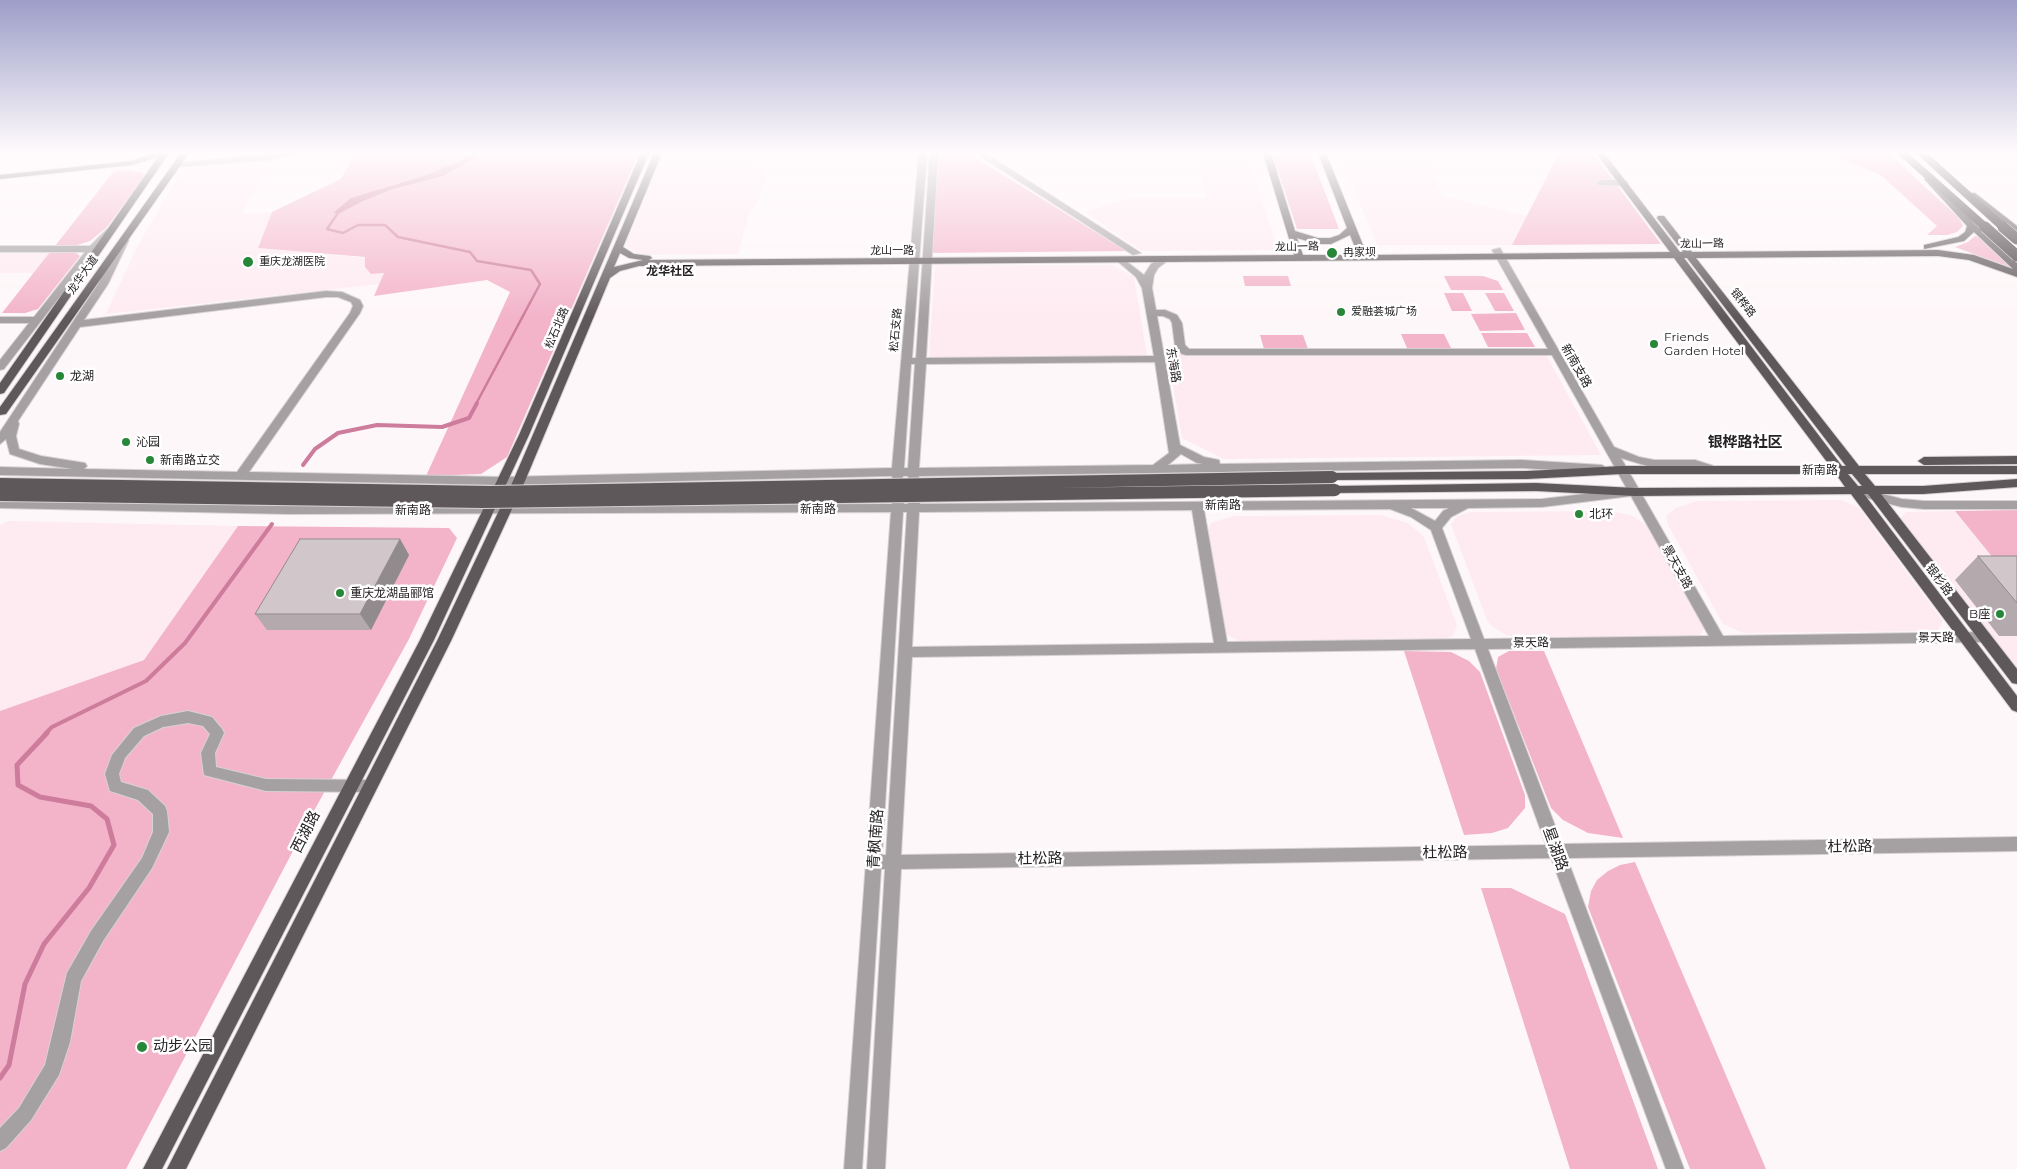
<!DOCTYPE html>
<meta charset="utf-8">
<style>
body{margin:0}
canvas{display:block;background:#fef7f9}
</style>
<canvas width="2017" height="1169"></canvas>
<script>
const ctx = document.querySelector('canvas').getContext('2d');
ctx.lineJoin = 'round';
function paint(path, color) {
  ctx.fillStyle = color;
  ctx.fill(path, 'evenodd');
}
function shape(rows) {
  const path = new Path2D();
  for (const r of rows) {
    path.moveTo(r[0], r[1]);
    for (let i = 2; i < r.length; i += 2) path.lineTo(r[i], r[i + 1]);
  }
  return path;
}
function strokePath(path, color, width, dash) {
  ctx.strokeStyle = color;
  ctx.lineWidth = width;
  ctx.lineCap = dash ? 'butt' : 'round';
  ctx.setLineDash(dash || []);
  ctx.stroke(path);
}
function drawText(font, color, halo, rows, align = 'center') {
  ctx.font = font + ' Montserrat,"Noto Sans SC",sans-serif';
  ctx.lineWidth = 5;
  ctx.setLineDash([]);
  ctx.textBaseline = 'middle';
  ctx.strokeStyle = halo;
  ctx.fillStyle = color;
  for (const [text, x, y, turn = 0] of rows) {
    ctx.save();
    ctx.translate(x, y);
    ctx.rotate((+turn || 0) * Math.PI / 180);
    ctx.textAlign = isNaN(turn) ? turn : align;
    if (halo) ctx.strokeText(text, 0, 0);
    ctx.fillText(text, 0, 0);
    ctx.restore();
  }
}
paint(shape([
 [664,153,756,153,753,163,761,164,766,180,756,206,750,210,738,254,640,255,625,246],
 [1195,153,1247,153,1278,250,1142,251,1085,212,1124,199,1206,198],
 [1339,153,1448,153,1431,172,1443,196,1527,216,1512,245,1377,245],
 [271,161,242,214,272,212,258,248,366,258,384,273,379,284,106,314,137,247,182,171,194,166],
 [0,252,50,252,34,273,0,273],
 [935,265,1112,265,1134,277,1147,356,929,358],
 [1543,349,1601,455,1224,459,1182,438,1167,350],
 [1841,500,1859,508,1943,621,1937,631,1743,633,1723,624,1667,523,1667,515,1676,508,1697,501],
 [1608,511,1631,515,1646,525,1704,629,1699,636,1519,638,1506,635,1493,627,1488,622,1451,525,1456,517,1470,512],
 [1955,511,1994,558,2017,558,2017,667,1900,519,1906,512],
 [1381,515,1408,523,1424,537,1457,625,1453,636,1443,639,1239,641,1226,634,1208,529,1211,523,1233,516],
 [9,521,238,526,144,660,0,711,0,525]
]), '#feebf1');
paint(shape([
 [355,153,639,153,507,457,481,474,426,476,510,292,487,280,374,296,384,273,371,274,365,267,365,257,258,248,272,212,341,179],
 [938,153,968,153,1126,251,931,253],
 [1283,153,1310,153,1339,229,1297,229,1273,155,1284,155],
 [1559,153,1593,153,1661,244,1512,245],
 [1829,153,1888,153,1959,218,1963,226,1957,232,1947,235,1927,235,1937,226,1882,176],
 [128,170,143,173,144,177,107,227,90,241,74,246,55,246,114,171],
 [1975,236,1981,238,2011,266,2009,267,1955,247,1968,242],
 [50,252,75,252,80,256,38,309,25,313,2,313],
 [1243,276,1288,276,1291,286,1245,286],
 [1444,276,1483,276,1498,281,1503,290,1451,290],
 [1444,293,1463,293,1472,311,1452,311],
 [1485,293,1504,293,1514,311,1495,311],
 [1516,313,1525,330,1480,331,1471,314],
 [1481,333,1527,333,1535,347,1488,347],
 [1401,334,1444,334,1451,348,1407,348],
 [1260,335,1303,335,1308,349,1264,349],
 [2017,510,2017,558,1994,559,1955,511],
 [238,526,449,528,457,538,409,639,315,809,126,1169,0,1169,0,711,144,660],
 [1404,651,1451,652,1469,661,1480,672,1525,795,1525,808,1508,828,1492,833,1464,835],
 [1509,651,1544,651,1623,838,1588,833,1563,820,1551,808,1496,669,1498,657],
 [1635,862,1766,1169,1690,1169,1588,907,1591,891,1597,880,1608,871,1620,865],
 [1481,888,1511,888,1565,914,1658,1169,1570,1169]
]), '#f3b4ca');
paint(shape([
 [472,153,484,153,443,176,393,189,363,201,340,213,333,213,351,198,424,176,459,162]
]), '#cd7c9b');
strokePath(shape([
 [340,210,327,229,343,233,358,225,385,225,398,237,470,252,477,261,531,270,540,284,476,404]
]), '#cd7c9b', 2.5);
strokePath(shape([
 [303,465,315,449,338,433,377,425,442,427,469,418,477,403],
 [45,734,52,727,146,681,185,643,272,524]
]), '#cd7c9b', 4);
strokePath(shape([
 [0,1078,9,1065,25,984,44,944,89,888,114,845,107,819,91,806,40,797,18,785,17,765,47,733]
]), '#cd7c9b', 5);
const minor = shape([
 [282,153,300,153,269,160,177,167,173,165,177,163,282,153],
 [919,153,927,153,912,358,916,358,930,153,938,153,926,358,1154,356,1142,288,1136,277,1116,260,1121,257,1144,275,1151,264,1160,258,1166,258,1166,262,1158,268,1154,275,1152,288,1156,310,1165,310,1177,315,1182,323,1185,345,1189,349,1548,349,1492,250,1500,248,1614,447,1639,457,1654,460,1695,460,1717,467,1719,470,1713,474,1694,468,1654,468,1621,458,1723,636,1984,632,1989,633,1991,637,1989,641,1984,642,1488,649,1562,844,2017,837,2017,851,1567,858,1684,1169,1666,1169,1551,858,901,869,885,1169,867,1169,885,869,881,869,862,1169,844,1169,891,512,288,514,0,508,0,500,288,506,892,504,894,499,898,498,902,499,904,504,908,504,910,497,914,496,918,497,920,504,1542,499,1627,489,1552,355,1186,355,1182,354,1175,346,1172,323,1170,319,1163,316,1157,316,1180,445,1204,457,1219,460,1220,464,1522,460,1602,465,1608,469,1602,473,1522,468,919,476,917,483,913,484,909,483,908,476,903,476,901,482,897,483,893,482,892,476,502,485,0,475,0,467,73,469,40,464,10,454,6,439,0,444,0,432,98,284,121,240,125,237,129,240,108,284,84,320,326,291,342,292,360,300,363,306,360,313,249,472,502,477,892,468,919,153],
 [326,297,338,297,351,302,353,306,350,313,237,472,84,469,87,466,85,463,41,456,19,449,16,436,19,424,18,421,80,327,326,297],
 [1155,362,1169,453,1153,465,919,468,926,364,1155,362],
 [911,364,915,364,908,468,904,468,911,364],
 [1181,454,1197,463,1203,464,1168,465,1181,454],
 [1631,496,1709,636,1484,639,1442,528,1451,517,1468,508,1542,507,1631,496],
 [1411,508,1449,508,1443,511,1435,521,1411,508],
 [1390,509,1411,517,1431,530,1471,639,1227,642,1204,510,1390,509],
 [1192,510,1214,643,912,647,919,512,1192,510],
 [903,512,907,512,886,855,882,855,903,512],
 [1475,649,1546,845,901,855,912,657,1475,649],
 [975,153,985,153,1141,253,1133,255,975,153],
 [1601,180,1624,180,1628,183,1624,186,1598,185,1597,183,1601,180],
 [107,229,114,231,95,251,4,369,0,370,0,360,29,323,0,323,0,317,34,317,85,252,0,252,0,246,90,246,107,229],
 [1855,487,1902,499,1924,501,2017,501,2017,509,1924,509,1902,507,1851,494,1849,491,1851,488,1855,487],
 [188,711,212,717,222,729,224,733,215,753,216,767,266,779,369,780,374,782,376,786,374,790,369,792,266,791,204,775,201,753,210,734,203,726,188,723,163,727,144,736,125,758,119,774,121,782,148,790,165,806,167,811,169,832,152,868,103,941,81,981,70,1042,59,1075,31,1120,6,1148,0,1151,0,1128,19,1108,45,1065,67,973,91,931,142,858,153,832,153,814,138,800,110,791,105,774,112,755,134,728,161,716,188,711]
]);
const major = shape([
 [154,153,169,153,4,393,0,394,0,383,158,157,132,165,0,179,0,175,131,161,154,153],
 [181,153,189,153,6,414,0,415,0,407,181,153],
 [641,153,649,153,529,435,434,640,162,1169,143,1169,420,640,519,435,641,153],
 [654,153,662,153,623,247,634,254,650,256,652,258,649,260,1294,255,1263,153,1271,153,1295,231,1318,238,1330,238,1339,235,1347,228,1318,153,1326,153,1367,255,1670,252,1596,153,1604,153,1680,252,1683,252,1657,218,1658,216,1664,216,1692,252,1938,250,1974,255,2013,269,1974,232,1964,241,1924,249,1924,245,1958,237,1965,232,1967,226,1924,179,1931,177,1975,224,2017,263,2017,277,1969,260,1938,256,1696,258,1859,466,2017,466,2017,474,1865,474,1875,486,1923,486,2017,479,2017,487,1923,494,1881,494,2017,669,2017,684,2012,683,1868,494,1864,494,2017,696,2017,712,2012,710,1851,494,1635,496,1536,491,1331,493,1329,490,1335,486,1536,483,1635,488,1845,487,1836,474,1622,474,1527,479,1328,480,1326,477,1332,473,1527,471,1622,466,1830,466,1674,258,639,266,620,271,610,278,525,481,451,641,186,1169,167,1169,437,641,513,481,654,153],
 [1350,235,1358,255,1303,255,1297,238,1317,244,1331,244,1350,235],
 [620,253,629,258,643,260,614,267,620,253],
 [1684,258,1687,258,1846,466,1842,466,1684,258],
 [1848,474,1852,474,1862,486,1858,486,1848,474],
 [1969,193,1975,193,2017,226,2017,233,1969,197,1969,193],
 [2017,456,2017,464,1924,465,1918,461,1924,457,2017,456]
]);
const highway = shape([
 [1897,153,1908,153,1989,225,1989,229,1981,229,1897,153],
 [1916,153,1927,153,2007,225,2007,229,1999,229,1916,153]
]);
strokePath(minor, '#d7d1d3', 2);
strokePath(major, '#d7d1d3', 2);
strokePath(highway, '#d7d1d3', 1);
paint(minor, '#a5a0a1');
paint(major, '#5f585a');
paint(highway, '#473f42');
const majorBridge = shape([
 [0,484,490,492,1332,477],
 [0,495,483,502,1335,490]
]);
const highwayBridge = shape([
 [1985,227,2017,256],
 [2003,227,2017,239]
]);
strokePath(majorBridge, '#d7d1d3', 14, []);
strokePath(highwayBridge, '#d7d1d3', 12, []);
strokePath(majorBridge, '#5f585a', 12);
strokePath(highwayBridge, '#473f42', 11);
paint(shape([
 [400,539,409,555,371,630,267,630,255,614],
 [1978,556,2017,556,2017,636,1999,636,1955,580]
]), '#b4aaae');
paint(shape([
 [400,539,409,555,371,630,360,614]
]), '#928b8d');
const building = shape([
 [300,539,400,539,360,614,255,614,300,539],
 [1978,556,2017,556,2017,603,1978,556]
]);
paint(building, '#d1c6ca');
strokePath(building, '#928b8d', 1);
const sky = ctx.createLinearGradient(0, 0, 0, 317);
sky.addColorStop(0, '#9d9ec9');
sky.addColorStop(0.48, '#fffbfc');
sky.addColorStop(1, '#fffbfc00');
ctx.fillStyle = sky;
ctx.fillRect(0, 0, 2017, 317);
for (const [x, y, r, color] of [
 [1332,253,6,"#278739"],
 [248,262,6,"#278739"],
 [1341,312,5,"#278739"],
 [1654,344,5,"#278739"],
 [60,376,5,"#278739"],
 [126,442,5,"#278739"],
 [150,460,5,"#278739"],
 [1579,514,5,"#278739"],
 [340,593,5,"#278739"],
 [2000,614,5,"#278739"],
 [142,1047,6,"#278739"]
]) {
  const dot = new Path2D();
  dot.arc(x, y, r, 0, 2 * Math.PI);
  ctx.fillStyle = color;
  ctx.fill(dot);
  strokePath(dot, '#fff', 2);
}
drawText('11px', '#272324', '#fff', [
 ["龙山一路",1702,244,-1],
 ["龙山一路",1297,247,-1],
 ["龙山一路",892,251],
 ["龙华大道",83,275,-55],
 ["银桦路",1743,303,52],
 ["松石北路",557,328,-67],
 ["松石支路",896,330,-85]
]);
drawText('11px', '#272324', '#fff', [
 ["冉家坝",1343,253],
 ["重庆龙湖医院",259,262],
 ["爱融荟城广场",1351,312]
], 'left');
drawText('bold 12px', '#272324', '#fff', [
 ["龙华社区",670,271]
]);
drawText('12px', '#272324', '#fff', [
 ["Friends",1664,337],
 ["Garden Hotel",1664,351],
 ["龙湖",70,376],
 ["沁园",136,442],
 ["新南路立交",160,460],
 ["北环",1589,514],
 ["重庆龙湖晶郦馆",350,593],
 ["B座",1990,614,"right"]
], 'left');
drawText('12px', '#272324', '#fff', [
 ["东海路",1173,365,80],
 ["新南支路",1576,366,60],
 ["新南路",1820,470],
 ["新南路",1223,505],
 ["新南路",818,509],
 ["新南路",413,510],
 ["景天支路",1677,567,61],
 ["银杉路",1939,580,53],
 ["景天路",1936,638,-1],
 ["景天路",1531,643,-1]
]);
drawText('bold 15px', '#272324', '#fff', [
 ["银桦路社区",1745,443]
]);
drawText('15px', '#272324', '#fff', [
 ["西湖路",306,832,-63],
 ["青枫南路",876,839,-86],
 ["杜松路",1850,847,-1],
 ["星湖路",1555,849,70],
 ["杜松路",1445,853,-1],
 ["杜松路",1040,859,-1]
]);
drawText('15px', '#272324', '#fff', [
 ["动步公园",153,1047]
], 'left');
</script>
